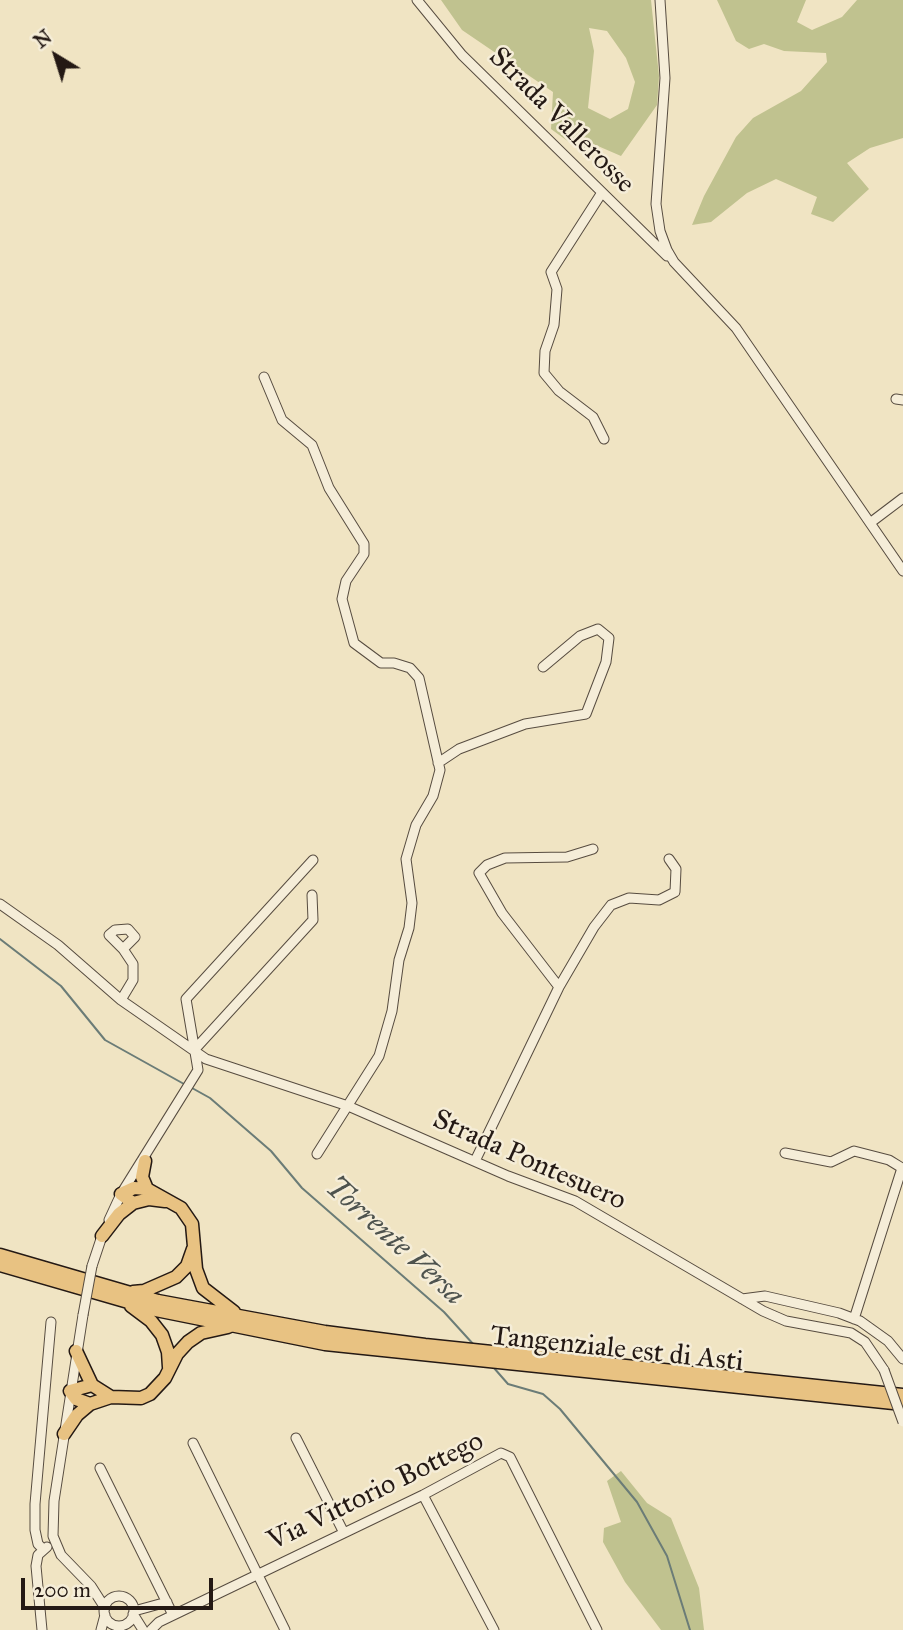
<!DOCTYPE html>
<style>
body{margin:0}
#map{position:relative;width:903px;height:1630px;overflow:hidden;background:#f0e4c3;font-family:"IM FELL Great Primer",serif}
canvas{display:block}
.north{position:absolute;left:21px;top:21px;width:70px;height:70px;-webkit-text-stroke:5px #f5edd8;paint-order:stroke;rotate:322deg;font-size:19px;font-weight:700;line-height:28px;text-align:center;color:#241914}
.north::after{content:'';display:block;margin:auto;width:24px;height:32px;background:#241914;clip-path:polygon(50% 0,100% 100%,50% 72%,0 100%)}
.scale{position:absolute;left:21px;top:1578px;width:192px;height:32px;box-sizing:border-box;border:4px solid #241914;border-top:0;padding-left:9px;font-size:21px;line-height:24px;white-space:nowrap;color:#241914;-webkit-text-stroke:5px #f5edd8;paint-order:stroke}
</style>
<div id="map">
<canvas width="903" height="1630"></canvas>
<div class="north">N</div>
<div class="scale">200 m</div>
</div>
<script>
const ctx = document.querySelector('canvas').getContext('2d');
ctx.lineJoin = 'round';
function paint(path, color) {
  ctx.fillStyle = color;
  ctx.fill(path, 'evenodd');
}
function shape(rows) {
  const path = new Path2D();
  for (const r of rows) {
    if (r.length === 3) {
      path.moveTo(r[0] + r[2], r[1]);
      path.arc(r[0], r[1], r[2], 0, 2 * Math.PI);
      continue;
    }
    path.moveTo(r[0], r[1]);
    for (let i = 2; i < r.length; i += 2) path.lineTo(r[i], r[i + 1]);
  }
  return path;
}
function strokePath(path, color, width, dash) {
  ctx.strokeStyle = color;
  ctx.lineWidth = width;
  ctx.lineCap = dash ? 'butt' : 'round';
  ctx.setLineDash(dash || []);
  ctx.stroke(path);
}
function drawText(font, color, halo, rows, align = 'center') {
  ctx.font = font + ' "IM FELL Great Primer",serif';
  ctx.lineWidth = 5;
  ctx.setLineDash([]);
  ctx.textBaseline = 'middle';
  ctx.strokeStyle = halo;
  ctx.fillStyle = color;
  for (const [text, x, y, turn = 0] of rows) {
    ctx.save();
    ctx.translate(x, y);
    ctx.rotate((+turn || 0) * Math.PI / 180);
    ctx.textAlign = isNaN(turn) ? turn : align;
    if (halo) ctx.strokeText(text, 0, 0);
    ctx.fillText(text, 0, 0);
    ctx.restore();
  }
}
paint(shape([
 [441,0,651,0,659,76,657,105,621,156,591,143,584,153,551,129,553,92,462,30],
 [589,28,607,31,626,58,635,82,628,109,610,119,588,108,594,51],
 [717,0,806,0,797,22,812,30,842,17,857,0,903,0,903,138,870,148,847,163,869,189,833,222,811,214,817,197,776,179,747,193,711,222,692,225,704,196,736,137,753,118,801,91,827,62,826,53,784,51,764,44,749,49,736,41],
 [621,1471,647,1503,671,1518,699,1588,704,1630,661,1630,625,1582,603,1542,604,1528,621,1522,607,1481]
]), '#c0c28f');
strokePath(shape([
 [0,939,61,986,105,1040,184,1084],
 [192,1088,210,1098,271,1151,302,1188,444,1312,474,1345],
 [494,1368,508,1384,543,1394,560,1409,637,1502,667,1556,690,1630]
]), '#6b7c77', 2);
const minor = shape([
 [417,0,462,55,667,256],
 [660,0,665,78,656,204,660,231,667,250,674,262,736,328,903,571],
 [601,194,551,272,557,289,554,325,545,351,544,373,559,391,593,417,604,439],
 [264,377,282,420,312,445,329,488,364,544,364,554,346,581,342,599,354,643,381,663,394,663,410,668,419,678,440,770,433,796,416,825,406,859,412,903,409,928,399,960,392,1011,379,1056,317,1154],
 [896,399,903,400],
 [870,523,903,498],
 [438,763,459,749,525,724,586,714,606,662,609,638,598,629,580,636,543,667],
 [0,904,58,945,121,1000,206,1059,348,1106,508,1176,575,1201,763,1311,786,1321,851,1333,865,1342,884,1370],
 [559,987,502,913,479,873,487,865,505,858,567,857,593,849],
 [121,1000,133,980,133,964,123,949,135,937,128,929,115,930,109,935,123,949],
 [196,1048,313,920,312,895],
 [785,1153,831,1162,854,1151,889,1160,902,1168,854,1319],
 [475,1161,559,987,594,927,611,905,629,898,659,900,675,892,676,869,669,859],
 [109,1220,121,1194,198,1070,186,999,313,860],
 [92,1266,103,1233],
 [742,1299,765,1296,839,1313,860,1321,888,1341,903,1359],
 [83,1315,54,1501,53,1536,61,1555,91,1586,105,1608],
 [296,1438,344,1533],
 [193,1443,285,1630],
 [100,1468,173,1615],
 [423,1495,494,1630],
 [43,1549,38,1544,35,1530,35,1504,51,1322],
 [119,1611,15],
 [134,1611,167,1602],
 [133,1614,143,1630],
 [42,1630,36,1566,38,1555,47,1547],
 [101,1630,105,1615],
 [151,1630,159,1622,423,1495,501,1453,510,1457,597,1630]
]);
const highway = shape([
 [145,1161,142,1177,147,1189,181,1208,192,1224,196,1269,203,1288,234,1312],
 [133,1203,121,1194,134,1188,147,1189],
 [102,1236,119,1214,133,1203,149,1199,165,1201],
 [0,1255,158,1301,325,1332,425,1345,903,1395],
 [0,1265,156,1310,325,1344,903,1404],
 [133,1292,144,1291,176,1277,187,1266,193,1249],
 [131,1306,151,1321,162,1335,168,1352,169,1367],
 [76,1351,92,1385,111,1397],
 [90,1404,76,1399,70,1391,92,1385],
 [64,1434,77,1415,90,1404,111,1397,141,1398,150,1394,165,1378,177,1354,188,1342,201,1333,228,1327]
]);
strokePath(minor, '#574c40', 11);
strokePath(highway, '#241914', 15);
strokePath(minor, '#f5edd8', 9);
strokePath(highway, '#e8c282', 12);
const minorBridge = shape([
 [83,1315,92,1266],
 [884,1370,903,1422]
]);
strokePath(minorBridge, '#574c40', 11, []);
strokePath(minorBridge, '#f5edd8', 9);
drawText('28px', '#241914', '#f5edd8', [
 ["Strada Vallerosse",561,121,45],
 ["Strada Pontesuero",529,1161,24],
 ["Tangenziale est di Asti",617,1350,6],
 ["Via Vittorio Bottego",376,1492,-26]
]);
drawText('italic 30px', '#4e534e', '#f5edd8', [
 ["Torrente Versa",394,1242,42]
]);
</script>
